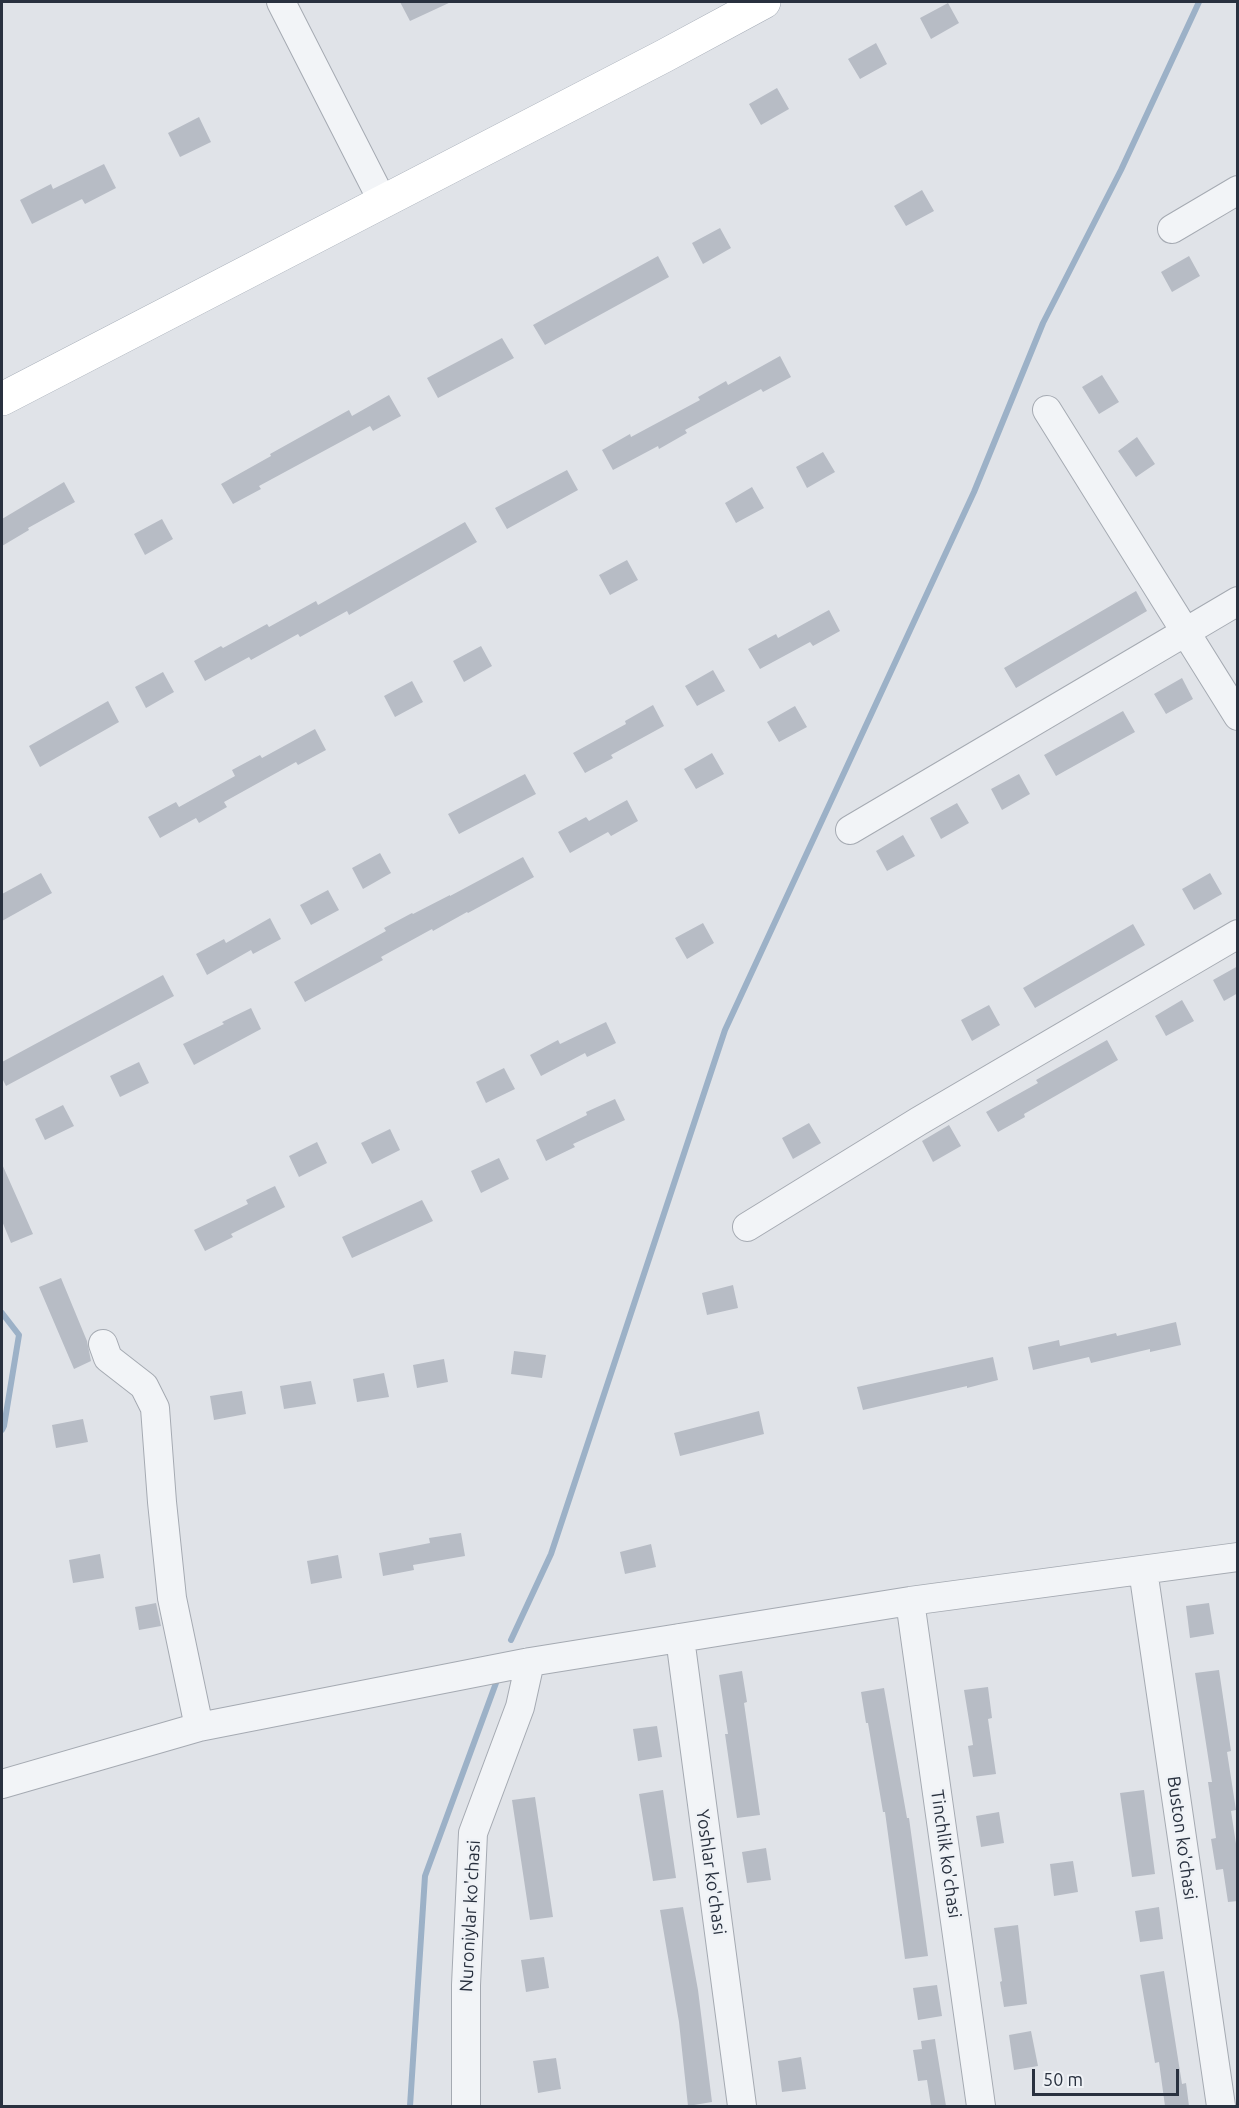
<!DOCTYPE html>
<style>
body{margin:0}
#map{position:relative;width:1239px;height:2108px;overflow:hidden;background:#e0e3e8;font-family:Ubuntu,sans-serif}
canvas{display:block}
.frame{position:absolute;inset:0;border:3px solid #29313f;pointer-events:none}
.scale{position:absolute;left:1032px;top:2069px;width:147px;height:27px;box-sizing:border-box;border:3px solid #29313f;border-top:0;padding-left:8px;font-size:18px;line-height:21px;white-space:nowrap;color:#29313f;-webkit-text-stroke:4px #eff2f6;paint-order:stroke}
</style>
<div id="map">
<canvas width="1239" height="2108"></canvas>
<div class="frame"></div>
<div class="scale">50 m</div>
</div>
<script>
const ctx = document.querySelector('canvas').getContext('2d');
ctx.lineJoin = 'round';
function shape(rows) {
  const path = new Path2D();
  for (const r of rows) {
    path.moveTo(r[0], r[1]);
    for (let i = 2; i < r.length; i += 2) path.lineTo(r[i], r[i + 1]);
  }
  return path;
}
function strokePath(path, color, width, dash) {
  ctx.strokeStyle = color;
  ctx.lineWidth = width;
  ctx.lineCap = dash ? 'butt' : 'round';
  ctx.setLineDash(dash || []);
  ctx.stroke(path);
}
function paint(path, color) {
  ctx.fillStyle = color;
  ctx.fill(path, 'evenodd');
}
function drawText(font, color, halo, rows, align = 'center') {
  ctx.font = font + ' Ubuntu,sans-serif';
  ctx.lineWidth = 5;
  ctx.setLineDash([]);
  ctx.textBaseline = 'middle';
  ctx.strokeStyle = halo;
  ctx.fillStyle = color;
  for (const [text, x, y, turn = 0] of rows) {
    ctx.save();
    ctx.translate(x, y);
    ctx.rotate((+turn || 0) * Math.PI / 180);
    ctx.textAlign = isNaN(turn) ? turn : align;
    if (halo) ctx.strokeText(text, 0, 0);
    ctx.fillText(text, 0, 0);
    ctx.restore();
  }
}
strokePath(shape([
 [2,1313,19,1335,4,1426,2,1430],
 [511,1640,551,1554,725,1030,974,492,1043,323,1121,170,1199,2],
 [410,2106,425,1876,496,1683]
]), '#9cb1c7', 6);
paint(shape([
 [400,2,451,2,410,21],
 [948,3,959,23,931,39,920,18],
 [876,43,887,64,860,79,848,59],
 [777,88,789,109,761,125,749,104],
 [199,117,211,142,180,157,168,133],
 [104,164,116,188,85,204,82,199,32,224,20,200,51,184,53,189],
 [922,190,934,211,906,226,894,206],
 [720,228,731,248,703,264,692,243],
 [658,256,669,277,545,345,533,325],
 [1189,256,1200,276,1172,292,1161,272],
 [502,338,514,358,438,398,427,378],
 [780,356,791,377,763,392,761,389,685,430,687,433,659,449,658,446,613,470,602,450,630,434,631,437,700,400,698,397,726,381,728,385],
 [1102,375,1119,402,1099,414,1082,387],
 [389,395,401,416,373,431,370,426,259,486,261,489,233,504,221,484,271,456,270,454,349,410,352,416],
 [1137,437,1155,464,1136,477,1118,451],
 [823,452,835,472,807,488,796,467],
 [567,470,578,490,507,529,495,508],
 [64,482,75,502,28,528,29,530,2,546,2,519],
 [752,487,764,508,736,523,725,503],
 [162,519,173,539,145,555,134,534],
 [465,522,477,542,349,615,347,611,300,637,298,634,251,660,249,657,205,681,194,661,221,646,223,648,267,624,269,627,316,601,318,605],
 [627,560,638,580,610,595,599,575],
 [1136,591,1147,611,1016,688,1004,668],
 [829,610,840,631,813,646,810,642,760,669,748,649,776,634,778,638],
 [481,646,492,666,464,682,453,661],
 [713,670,725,691,697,706,685,686],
 [163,672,174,692,146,708,135,687],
 [1182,678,1193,699,1166,714,1154,694],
 [412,681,423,702,395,717,384,696],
 [108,701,119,722,40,767,29,746],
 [653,705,664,726,611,755,613,758,585,773,573,753,626,724,625,721],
 [795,706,807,727,779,742,767,722],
 [1123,711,1135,732,1056,776,1044,755],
 [315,729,326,750,298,765,296,762,224,802,227,807,199,823,196,818,160,838,148,817,176,802,179,807,235,776,232,770,260,755,262,758],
 [712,753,724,774,696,789,684,769],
 [525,774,536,794,459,834,448,814],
 [1019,774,1030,794,1002,810,991,789],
 [627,800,638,821,611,836,608,832,570,853,558,832,586,817,589,821],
 [957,803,969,823,941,839,930,818],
 [903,835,915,856,887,871,876,851],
 [380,853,391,873,363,889,352,868],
 [523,857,534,877,468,913,467,912,433,931,432,929,381,957,383,960,305,1002,294,982,386,931,384,928,412,913,413,914,450,895,450,896],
 [41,873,52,893,2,921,2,894],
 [1210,873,1222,894,1194,910,1182,889],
 [328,890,339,910,311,925,300,905],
 [270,918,281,939,253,954,251,950,207,975,196,954,224,939,226,943],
 [703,923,714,943,687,959,675,938],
 [1133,924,1145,945,1035,1008,1023,988],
 [1238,966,1238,993,1224,1001,1213,980],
 [163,975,174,996,6,1086,2,1078,2,1062],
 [1182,1000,1194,1021,1166,1036,1155,1016],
 [989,1005,1000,1025,972,1041,961,1020],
 [251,1008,261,1029,194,1065,183,1044,224,1024,222,1022],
 [606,1022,616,1043,587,1057,585,1053,541,1076,530,1055,558,1040,560,1044],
 [1107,1040,1118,1060,1024,1114,1025,1117,998,1132,986,1112,1038,1083,1036,1080],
 [139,1062,149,1083,120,1097,110,1076],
 [504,1068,515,1089,486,1103,476,1082],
 [615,1099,625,1120,573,1144,575,1147,546,1161,536,1140,587,1115,586,1112],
 [63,1105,74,1126,45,1140,35,1119],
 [809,1123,821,1143,793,1159,782,1138],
 [949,1125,961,1146,933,1162,922,1141],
 [390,1129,400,1150,372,1164,361,1143],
 [317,1142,327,1163,299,1177,289,1156],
 [499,1158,509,1179,481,1193,471,1171],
 [2,1164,33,1234,11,1243,2,1221],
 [275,1186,285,1207,231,1234,233,1237,205,1251,194,1230,248,1204,246,1200],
 [422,1200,433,1221,352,1258,342,1237],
 [61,1278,87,1341,91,1361,74,1369,39,1287],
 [733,1285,738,1308,707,1315,702,1293],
 [1176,1322,1181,1345,1150,1352,1150,1349,1091,1363,1089,1357,1033,1370,1028,1347,1059,1340,1060,1346,1116,1333,1117,1336],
 [514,1351,546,1355,542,1378,511,1374],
 [993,1357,998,1380,967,1388,967,1386,863,1410,857,1387],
 [444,1359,448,1382,417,1388,413,1365],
 [384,1373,389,1397,357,1402,353,1379],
 [311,1381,316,1404,284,1409,280,1386],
 [242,1391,246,1414,214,1420,210,1396],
 [759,1411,764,1434,680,1456,674,1433],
 [83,1419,88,1442,56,1448,52,1425],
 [461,1533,465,1556,413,1565,414,1570,383,1576,379,1553,430,1543,429,1538],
 [651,1544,656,1567,625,1574,620,1552],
 [100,1554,104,1578,73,1583,69,1560],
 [338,1555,342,1578,311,1584,307,1561],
 [156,1603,161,1626,139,1630,135,1607],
 [1209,1603,1214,1634,1190,1638,1186,1606],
 [1219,1670,1231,1751,1227,1752,1236,1810,1231,1811,1238,1857,1238,1901,1228,1902,1223,1869,1216,1870,1211,1839,1216,1838,1208,1782,1212,1782,1195,1673],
 [742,1671,747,1702,744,1703,760,1815,737,1818,725,1734,728,1734,719,1675],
 [988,1687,992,1718,988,1719,996,1774,973,1777,968,1746,973,1745,964,1690],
 [884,1688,907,1818,909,1818,928,1956,905,1959,885,1812,883,1812,868,1723,866,1723,861,1692],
 [657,1726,662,1757,638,1761,633,1729],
 [663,1790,676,1878,653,1881,639,1794],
 [1144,1790,1155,1874,1132,1877,1120,1793],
 [535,1797,553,1917,530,1920,512,1800],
 [999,1812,1004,1843,981,1847,976,1816],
 [766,1848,771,1880,747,1883,742,1852],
 [1073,1861,1078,1892,1054,1896,1050,1864],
 [683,1907,698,1990,712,2102,688,2106,679,2022,660,1910],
 [1159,1907,1163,1939,1140,1942,1135,1911],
 [1018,1925,1027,2004,1004,2007,1000,1982,1002,1981,994,1928],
 [544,1957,549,1988,526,1992,521,1960],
 [1164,1971,1182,2084,1186,2083,1189,2106,1165,2106,1159,2062,1155,2063,1140,1975],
 [937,1985,942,2016,918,2020,913,1988],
 [1031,2031,1038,2066,1014,2070,1009,2035],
 [935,2039,936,2046,946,2106,931,2106,927,2080,918,2081,913,2050,922,2049,921,2041],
 [801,2057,806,2089,782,2092,778,2061],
 [556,2058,561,2089,538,2093,533,2061]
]), '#b7bcc5');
const minor = shape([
 [281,2,383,202],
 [1172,229,1238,190],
 [1047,410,1238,716],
 [850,830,1238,601],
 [747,1227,919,1121,1238,934],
 [103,1344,108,1358,144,1386,155,1408,162,1502,172,1598,199,1727],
 [1143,1570,1221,2106],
 [910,1601,981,2106],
 [680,1638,742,2106],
 [2,1784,199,1727,530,1662,910,1601,1238,1557],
 [466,2106,466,1985,473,1833,520,1707,530,1662]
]);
const major = shape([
 [2,399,664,56,764,2]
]);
strokePath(minor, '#a5aab2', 30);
strokePath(major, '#a0a8b3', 34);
strokePath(minor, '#f2f4f7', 28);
strokePath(major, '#fff', 33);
drawText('18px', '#29313f', '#eff2f6', [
 ["Buston ko'chasi",1182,1838,82],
 ["Tinchlik ko'chasi",946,1854,82],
 ["Yoshlar ko'chasi",711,1872,82],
 ["Nuroniylar ko'chasi",470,1916,-87]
]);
</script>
